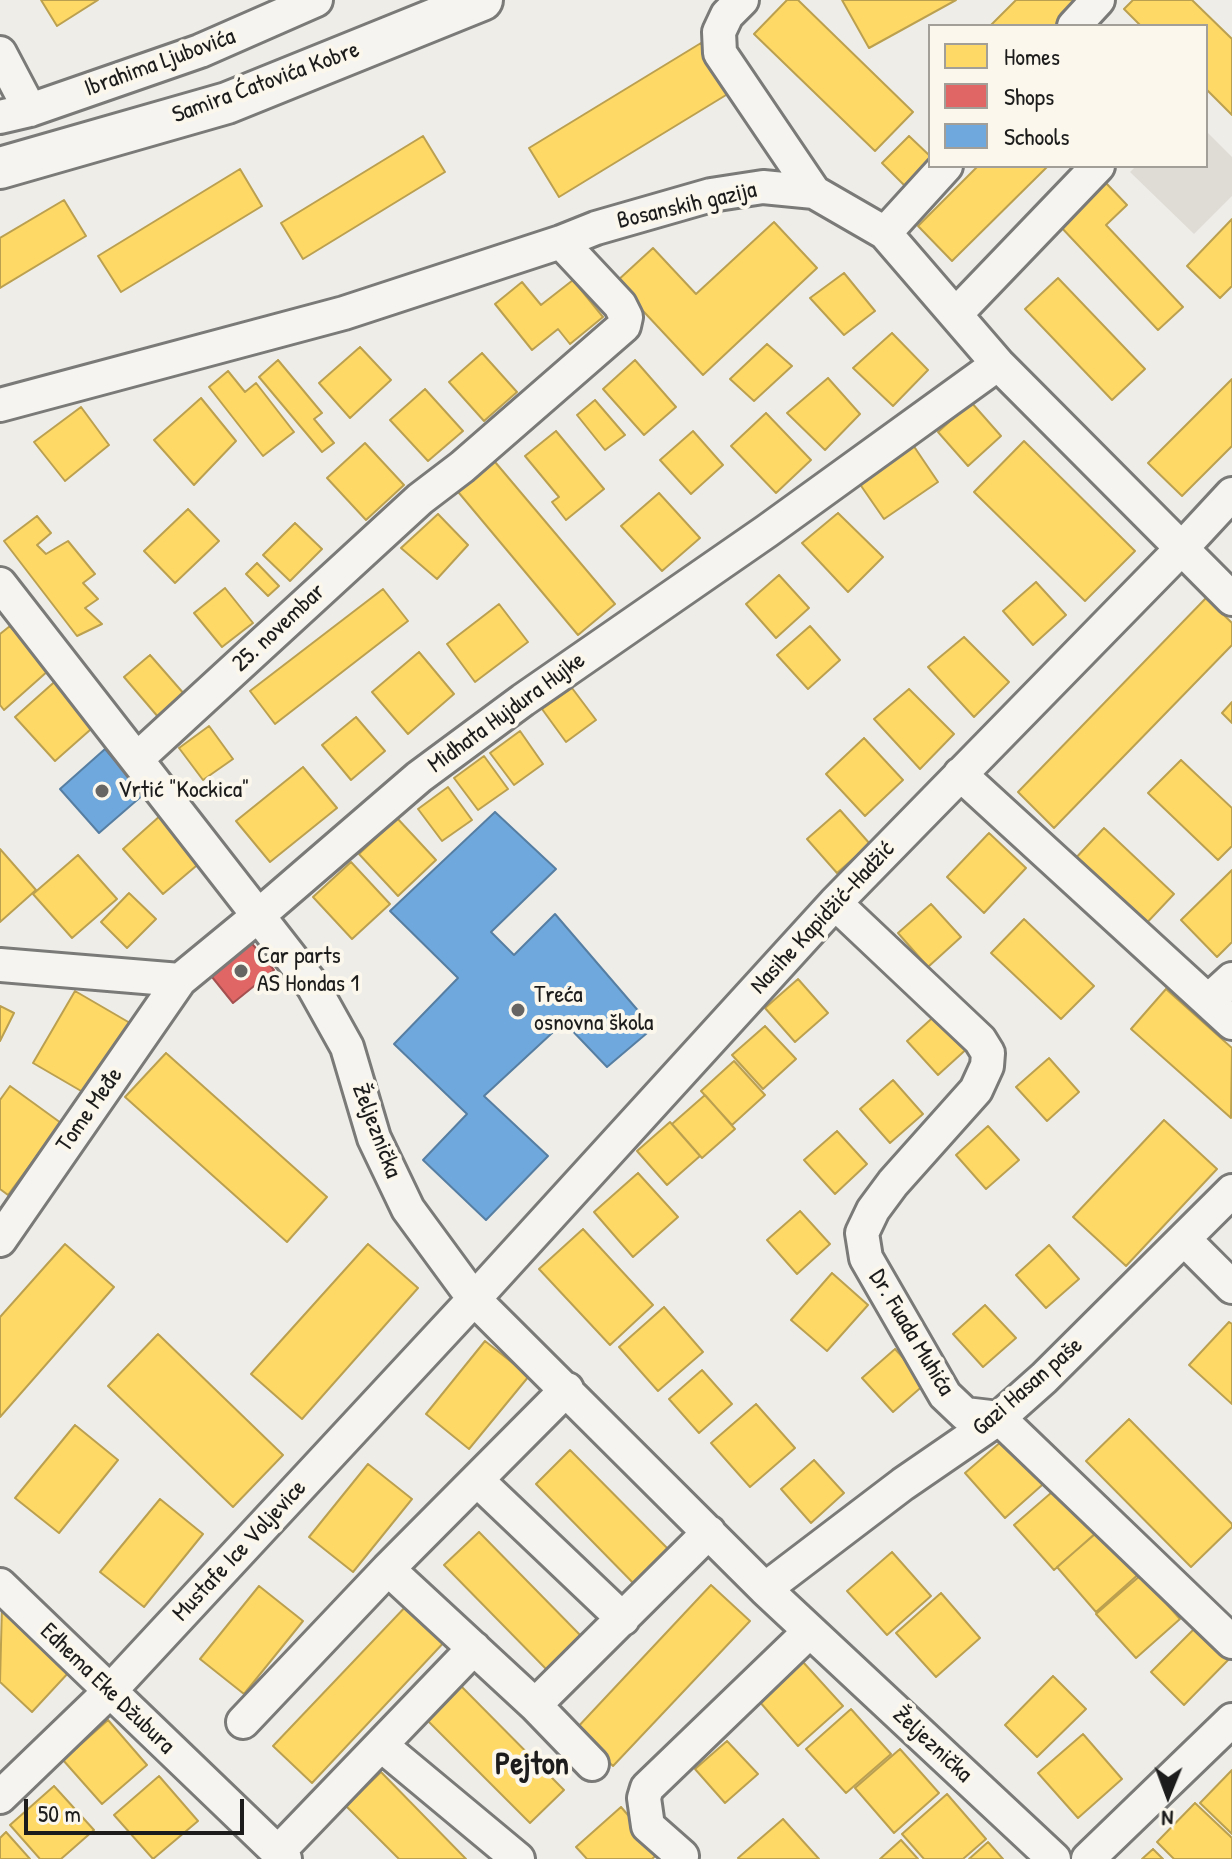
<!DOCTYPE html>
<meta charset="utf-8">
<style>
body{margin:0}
#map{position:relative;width:1232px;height:1859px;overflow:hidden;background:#eeede8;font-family:"Patrick Hand",sans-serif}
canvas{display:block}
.legend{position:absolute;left:928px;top:24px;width:280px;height:144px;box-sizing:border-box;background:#fbf7ec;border:2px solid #a29f99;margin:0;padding:10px 14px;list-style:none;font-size:24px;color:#1c1c1c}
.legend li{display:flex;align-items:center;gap:16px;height:40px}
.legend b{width:40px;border:2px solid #a29f99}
.north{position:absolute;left:1128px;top:1755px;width:80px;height:80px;-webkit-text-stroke:6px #fbf7ec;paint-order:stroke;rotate:181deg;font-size:22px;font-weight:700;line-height:32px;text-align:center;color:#1c1c1c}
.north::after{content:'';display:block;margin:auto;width:28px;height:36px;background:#1c1c1c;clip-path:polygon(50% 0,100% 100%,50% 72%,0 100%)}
.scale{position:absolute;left:24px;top:1799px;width:220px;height:36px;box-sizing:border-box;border:4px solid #1c1c1c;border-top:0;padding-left:10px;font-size:24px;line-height:28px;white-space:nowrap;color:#1c1c1c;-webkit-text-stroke:6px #fbf7ec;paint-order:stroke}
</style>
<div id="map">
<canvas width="1232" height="1859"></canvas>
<ul class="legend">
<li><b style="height:22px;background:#ffd966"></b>Homes</li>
<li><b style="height:22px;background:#e06666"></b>Shops</li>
<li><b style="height:22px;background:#6fa8dc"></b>Schools</li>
</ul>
<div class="north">N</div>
<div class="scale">50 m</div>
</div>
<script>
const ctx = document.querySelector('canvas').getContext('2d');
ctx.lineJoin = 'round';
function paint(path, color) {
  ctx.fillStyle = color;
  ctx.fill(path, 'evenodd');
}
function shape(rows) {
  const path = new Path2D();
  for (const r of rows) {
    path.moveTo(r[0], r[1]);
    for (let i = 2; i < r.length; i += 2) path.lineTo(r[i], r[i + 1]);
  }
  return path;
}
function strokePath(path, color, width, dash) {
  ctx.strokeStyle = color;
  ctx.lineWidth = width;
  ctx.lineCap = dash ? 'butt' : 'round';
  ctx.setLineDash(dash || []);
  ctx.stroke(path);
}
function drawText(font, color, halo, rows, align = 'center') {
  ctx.font = font + ' "Patrick Hand",sans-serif';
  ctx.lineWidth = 8;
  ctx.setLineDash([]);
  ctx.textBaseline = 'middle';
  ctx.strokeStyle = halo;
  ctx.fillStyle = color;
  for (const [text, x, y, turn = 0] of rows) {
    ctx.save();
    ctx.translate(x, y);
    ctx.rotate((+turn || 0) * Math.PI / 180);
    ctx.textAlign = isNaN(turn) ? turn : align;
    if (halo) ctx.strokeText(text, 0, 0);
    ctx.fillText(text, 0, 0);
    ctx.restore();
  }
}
paint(shape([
 [1206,131,1232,157,1232,196,1194,234,1130,172,1136,166,1206,166]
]), '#dfdcd5');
const homes = shape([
 [41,0,98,0,57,26,41,0],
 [787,0,798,0,913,112,875,151,754,34,787,0],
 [842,0,956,0,869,48,842,0],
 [1016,0,1081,0,1056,26,990,26,1016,0],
 [1133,0,1192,0,1232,39,1232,115,1206,89,1206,26,1141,26,1124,9,1133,0],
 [701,43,731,92,559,197,529,148,701,43],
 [423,136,445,172,303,259,281,223,423,136],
 [909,136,930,156,930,161,905,186,882,163,909,136],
 [978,166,1048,166,952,261,918,226,978,166],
 [240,169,262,206,121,292,98,256,240,169],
 [1106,183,1127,205,1106,225,1183,307,1158,330,1060,226,1106,183],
 [64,200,86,236,0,288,0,238,64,200],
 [1232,219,1232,286,1220,298,1187,266,1232,219],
 [774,222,817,268,703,375,616,282,653,248,696,294,774,222],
 [844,273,875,311,844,335,810,298,844,273],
 [1058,278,1145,369,1112,400,1025,309,1058,278],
 [573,280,603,317,570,344,558,329,532,350,495,304,522,282,541,305,573,280],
 [892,333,928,370,893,406,853,368,892,333],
 [767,344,792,366,754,401,730,379,767,344],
 [360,347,391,380,350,418,319,383,360,347],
 [482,353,517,392,484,421,449,382,482,353],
 [278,360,322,413,314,419,334,443,322,452,259,377,278,360],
 [635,360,676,407,644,435,603,389,635,360],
 [228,371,245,392,256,383,294,432,263,456,209,387,228,371],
 [828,378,860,414,825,450,787,413,828,378],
 [1232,379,1232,446,1182,496,1148,463,1232,379],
 [425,389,463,431,428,461,390,420,425,389],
 [201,398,236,441,194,485,154,440,201,398],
 [595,400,625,435,605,450,577,415,595,400],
 [971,402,1001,436,968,466,938,432,971,402],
 [81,407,109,445,65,481,34,442,81,407],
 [766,413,811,460,776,493,731,446,766,413],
 [556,431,604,489,566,520,552,502,559,497,525,456,556,431],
 [693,431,723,465,691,494,660,460,693,431],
 [1024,441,1135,551,1085,601,974,492,1024,441],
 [911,442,938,482,884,519,857,480,911,442],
 [365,443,404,485,366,520,327,478,365,443],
 [490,456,615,604,578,635,454,487,490,456],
 [659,493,700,538,662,571,621,526,659,493],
 [188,509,219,541,175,583,144,551,188,509],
 [838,513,883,557,848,592,802,543,838,513],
 [438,514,468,545,437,579,401,548,438,514],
 [37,516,51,533,37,545,46,554,68,541,95,574,83,583,98,599,85,608,102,624,77,636,4,541,37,516],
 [295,523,322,549,290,581,263,555,295,523],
 [257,563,279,586,268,596,246,574,257,563],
 [779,575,809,608,776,638,746,604,779,575],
 [1036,582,1066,615,1033,645,1003,611,1036,582],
 [225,588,253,623,222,647,194,613,225,588],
 [383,589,408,621,275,724,250,691,383,589],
 [1206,598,1232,623,1232,645,1054,828,1018,792,1206,598],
 [499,604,528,642,475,682,447,644,499,604],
 [10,626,49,670,4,710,0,705,0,634,10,626],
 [810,626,840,660,808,689,777,655,810,626],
 [964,637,1009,682,974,717,928,667,964,637],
 [419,652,454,694,408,734,372,692,419,652],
 [150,655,185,695,159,718,124,677,150,655],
 [60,677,99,722,55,761,15,717,60,677],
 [572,688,596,720,566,742,542,709,572,688],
 [909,689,954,734,920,769,874,719,909,689],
 [1232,702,1232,723,1222,713,1232,702],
 [356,717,385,751,351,780,322,745,356,717],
 [209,726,233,759,203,780,179,748,209,726],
 [520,731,543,764,514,785,490,753,520,731],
 [864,738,903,780,865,816,826,774,864,738],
 [484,756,508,789,478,810,454,778,484,756],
 [1181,760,1232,808,1232,846,1218,860,1148,793,1181,760],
 [303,767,337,808,270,862,236,821,303,767],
 [448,787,472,820,442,841,418,809,448,787],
 [840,810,870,844,837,873,807,839,840,810],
 [161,815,202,861,163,894,123,849,161,815],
 [397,818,436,860,398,896,359,854,397,818],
 [1104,828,1174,894,1141,929,1072,862,1104,828],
 [989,833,1026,868,984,913,947,877,989,833],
 [0,849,36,890,0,922,0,849],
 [78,855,117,899,72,938,33,894,78,855],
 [351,862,390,904,352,939,313,897,351,862],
 [1232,870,1232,942,1217,957,1181,920,1232,870],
 [129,893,156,919,127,948,101,922,129,893],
 [931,904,961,937,928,967,898,933,931,904],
 [1024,919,1094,986,1061,1019,991,953,1024,919],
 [798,979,828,1013,795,1042,765,1008,798,979],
 [1166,989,1232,1048,1231,1118,1131,1029,1166,989],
 [75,991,130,1023,88,1095,33,1063,75,991],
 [0,1006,14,1013,0,1041,0,1006],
 [940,1011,971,1045,938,1075,907,1041,940,1011],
 [765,1026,796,1059,763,1089,732,1055,765,1026],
 [166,1053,327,1197,287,1242,125,1097,166,1053],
 [1049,1058,1079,1092,1047,1121,1016,1087,1049,1058],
 [734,1061,765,1095,732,1125,701,1091,734,1061],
 [893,1080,923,1114,890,1143,860,1109,893,1080],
 [10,1086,61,1123,8,1195,0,1189,0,1100,10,1086],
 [705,1095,735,1129,702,1158,672,1124,705,1095],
 [1164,1120,1217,1169,1126,1266,1073,1217,1164,1120],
 [670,1122,700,1156,667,1185,637,1151,670,1122],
 [988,1126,1019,1160,986,1189,956,1155,988,1126],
 [837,1131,867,1164,835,1194,804,1160,837,1131],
 [638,1173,678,1217,633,1257,594,1212,638,1173],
 [800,1211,830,1244,797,1274,767,1240,800,1211],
 [583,1229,653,1305,610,1345,539,1269,583,1229],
 [65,1244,114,1287,0,1417,0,1317,65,1244],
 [368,1244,418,1288,302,1419,251,1374,368,1244],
 [1049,1245,1079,1279,1046,1308,1016,1275,1049,1245],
 [832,1273,868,1305,827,1351,791,1320,832,1273],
 [985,1305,1016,1338,983,1367,953,1334,985,1305],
 [664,1307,703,1352,658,1391,619,1347,664,1307],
 [1229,1322,1232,1324,1232,1404,1189,1365,1229,1322],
 [158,1334,283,1455,233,1507,108,1386,158,1334],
 [485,1341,529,1376,469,1449,426,1414,485,1341],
 [895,1349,926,1383,893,1412,862,1378,895,1349],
 [702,1370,732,1404,699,1433,669,1399,702,1370],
 [756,1404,795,1448,750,1487,711,1443,756,1404],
 [1129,1419,1232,1524,1232,1527,1191,1567,1086,1461,1129,1419],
 [75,1425,118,1460,59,1533,15,1498,75,1425],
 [1010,1434,1050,1478,1005,1518,965,1473,1010,1434],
 [570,1450,676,1557,641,1591,536,1484,570,1450],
 [814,1460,844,1493,811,1523,781,1489,814,1460],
 [368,1464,412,1499,353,1572,309,1537,368,1464],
 [1059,1486,1098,1531,1054,1570,1014,1525,1059,1486],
 [160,1499,203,1534,144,1607,100,1572,160,1499],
 [1102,1528,1141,1572,1096,1612,1057,1567,1102,1528],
 [479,1532,584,1639,550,1673,444,1565,479,1532],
 [892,1552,931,1596,887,1635,847,1591,892,1552],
 [1141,1575,1180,1619,1136,1658,1096,1614,1141,1575],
 [711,1585,750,1621,613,1766,575,1730,711,1585],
 [259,1586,303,1621,244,1694,200,1659,259,1586],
 [941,1593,980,1638,936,1677,896,1633,941,1593],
 [410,1602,448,1638,312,1783,273,1746,410,1602],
 [2,1606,70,1671,32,1712,0,1682,2,1606],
 [1199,1624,1232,1656,1184,1705,1151,1672,1199,1624],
 [803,1662,843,1706,798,1746,759,1701,803,1662],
 [1053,1676,1086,1709,1037,1757,1005,1725,1053,1676],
 [458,1683,564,1790,530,1823,424,1717,458,1683],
 [851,1709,891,1754,846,1793,806,1749,851,1709],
 [108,1720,147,1765,102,1804,63,1760,108,1720],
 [1083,1734,1122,1779,1078,1818,1038,1773,1083,1734],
 [727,1741,758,1774,725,1803,695,1769,727,1741],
 [900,1749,939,1793,894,1833,855,1788,900,1749],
 [1232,1770,1232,1834,1200,1803,1232,1770],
 [381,1772,466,1859,399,1859,346,1806,381,1772],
 [159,1776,198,1821,153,1859,114,1815,159,1776],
 [54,1786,94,1830,61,1859,40,1859,10,1825,54,1786],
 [947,1794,986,1839,963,1859,924,1859,902,1834,947,1794],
 [1195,1803,1232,1838,1232,1859,1174,1859,1157,1842,1195,1803],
 [621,1807,660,1852,652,1859,587,1859,576,1847,621,1807],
 [783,1819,819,1859,739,1859,738,1858,783,1819],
 [6,1832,30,1859,0,1859,0,1838,6,1832],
 [901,1840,918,1859,880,1859,901,1840],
 [988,1842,1003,1859,969,1859,988,1842],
 [1153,1849,1163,1859,1142,1859,1153,1849]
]);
paint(homes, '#ffd966');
strokePath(homes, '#bba050', 2);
const shops = shape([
 [249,940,274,970,233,1003,208,972,249,940]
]);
paint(shops, '#e06666');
strokePath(shops, '#a55050', 2);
const schools = shape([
 [105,749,144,794,99,833,60,789,105,749],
 [495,812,556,869,491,932,514,955,555,914,653,1028,607,1067,564,1022,484,1096,548,1156,486,1220,423,1160,467,1114,394,1044,458,978,390,911,495,812]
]);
paint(schools, '#6fa8dc');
strokePath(schools, '#567ea2', 2);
const minor = shape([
 [742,0,727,15,719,32,720,53,814,192],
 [1074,26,1098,0],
 [0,53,30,110],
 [0,117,30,110,200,51,316,0],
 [885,233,946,166],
 [956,314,1098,166],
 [0,405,344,313,561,242,596,228,711,195,763,187,814,192,885,233,998,364,1232,599],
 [0,584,313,986,347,1047,374,1138,408,1209,474,1299,765,1589,1054,1859],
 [138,758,420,499,462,467,624,326,626,317,620,305,561,242],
 [960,774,1232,1023],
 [835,903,980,1040,988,1053,987,1066,976,1090,893,1183,873,1210,862,1233,866,1258,945,1395,965,1414,999,1418,1232,1642],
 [0,965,180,980],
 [1208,1001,1232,979],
 [1184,1239,1232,1287],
 [0,1240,180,980,259,915,419,777,523,700,767,531,998,364],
 [477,1480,623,1619],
 [388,1569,567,1389],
 [0,1585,285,1859],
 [765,1589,903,1484,999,1418,1044,1378,1232,1191],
 [535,1705,709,1532],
 [243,1722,388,1569,535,1705,592,1764],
 [381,1745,518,1859],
 [0,1797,109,1692,474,1299,835,903,1182,548,1232,494],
 [278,1852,474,1648],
 [682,1856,648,1826,644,1798,647,1788,810,1631],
 [1088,1859,1232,1720]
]);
const major = shape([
 [0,168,227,103,482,0]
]);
strokePath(minor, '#7a7a78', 38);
strokePath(major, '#7a7a78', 46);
strokePath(minor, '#f5f4f0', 32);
strokePath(major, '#f5f4f0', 40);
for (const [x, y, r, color] of [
 [102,791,8,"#666563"],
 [241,971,8,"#666563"],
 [518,1010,8,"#666563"]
]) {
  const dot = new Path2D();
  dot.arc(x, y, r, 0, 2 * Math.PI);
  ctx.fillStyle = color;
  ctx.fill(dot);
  strokePath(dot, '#fbf7ec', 3);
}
drawText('24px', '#1c1c1c', '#fbf7ec', [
 ["Ibrahima Ljubovića",160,63,-20],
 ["Samira Ćatovića Kobre",266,83,-20],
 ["Bosanskih gazija",687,206,-13],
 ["25. novembar",279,628,-43],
 ["Midhata Hujdura Hujke",507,713,-36],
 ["Nasihe Kapidžić-Hadžić",823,918,-47],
 ["Tome Međe",90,1110,-55],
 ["Željeznička",376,1131,69],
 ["Dr. Fuada Muhića",911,1333,59],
 ["Gazi Hasan paše",1028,1387,-41],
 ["Mustafe Ice Voljevice",240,1551,-47],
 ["Edhema Eke Džubura",107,1689,44],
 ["Željeznička",932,1745,43]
]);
drawText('24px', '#1c1c1c', '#fbf7ec', [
 ["Vrtić \"Kockica\"",118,791],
 ["Car parts",257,957],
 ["AS Hondas 1",257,985],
 ["Treća",534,996],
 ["osnovna škola",534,1024]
], 'left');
drawText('bold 32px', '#1c1c1c', '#fbf7ec', [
 ["Pejton",532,1765]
]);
</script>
